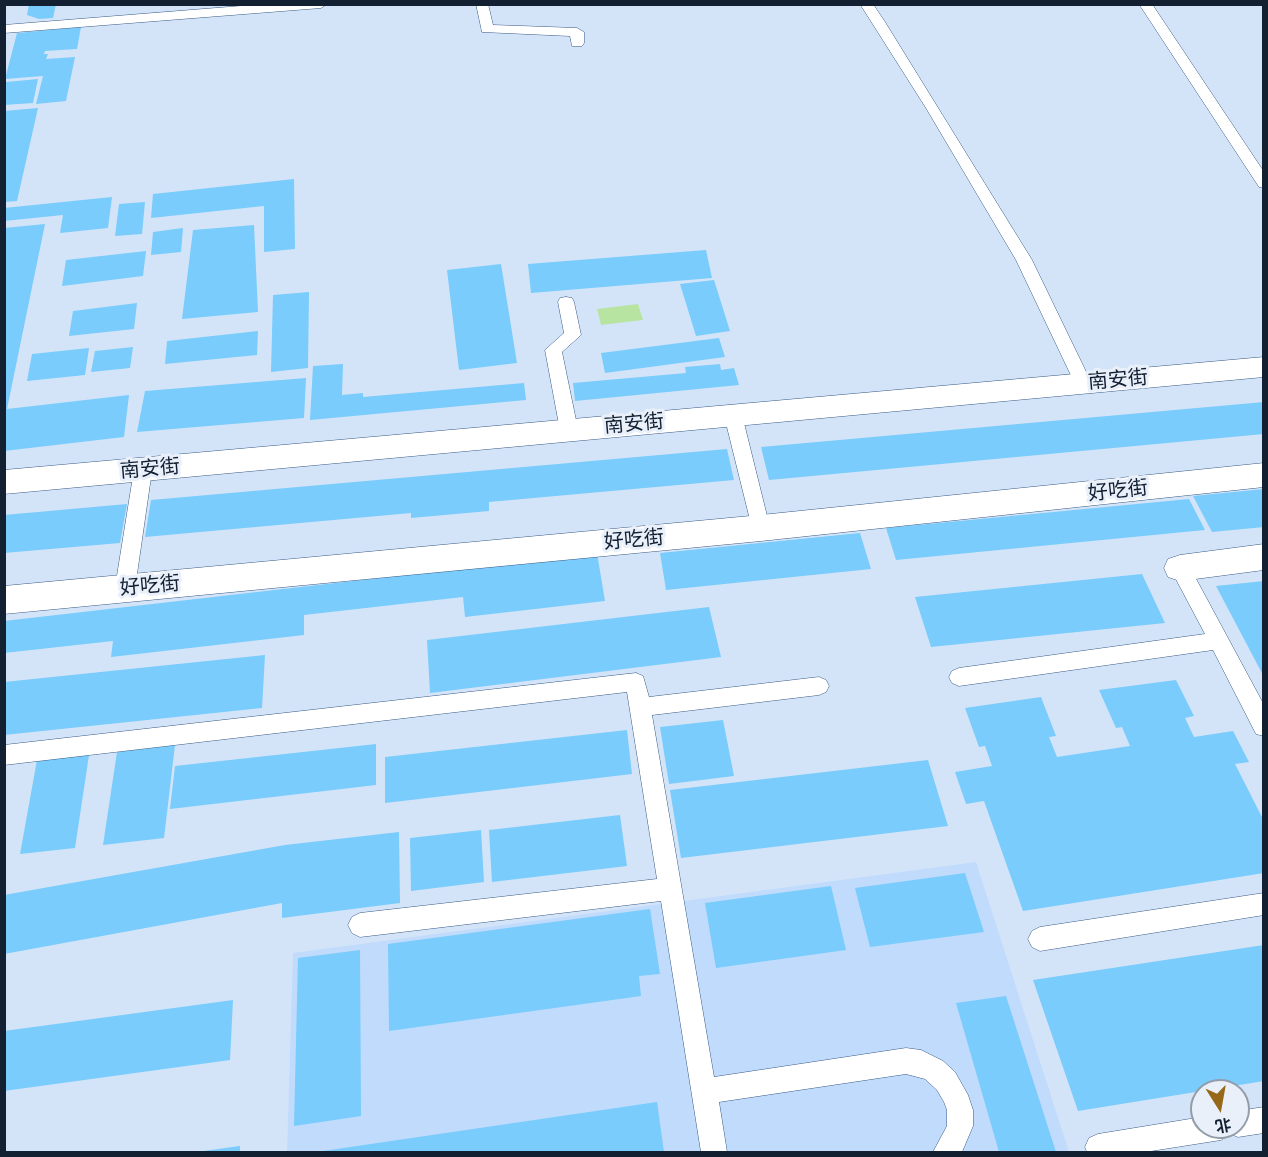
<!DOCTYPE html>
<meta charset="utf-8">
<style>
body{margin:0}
#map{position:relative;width:1268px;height:1157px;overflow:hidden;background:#d4e4f8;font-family:"Work Sans","Noto Sans SC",sans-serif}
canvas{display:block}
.frame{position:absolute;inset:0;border:6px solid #122032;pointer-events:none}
.north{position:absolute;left:1190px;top:1079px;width:60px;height:60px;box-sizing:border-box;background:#e9f0fa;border:2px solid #939daa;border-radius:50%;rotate:169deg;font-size:16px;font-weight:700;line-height:24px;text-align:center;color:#122032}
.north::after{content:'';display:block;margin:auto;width:21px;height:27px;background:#976818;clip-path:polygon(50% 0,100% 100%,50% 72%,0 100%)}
</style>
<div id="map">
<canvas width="1268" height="1157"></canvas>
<div class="frame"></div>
<div class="north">北</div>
</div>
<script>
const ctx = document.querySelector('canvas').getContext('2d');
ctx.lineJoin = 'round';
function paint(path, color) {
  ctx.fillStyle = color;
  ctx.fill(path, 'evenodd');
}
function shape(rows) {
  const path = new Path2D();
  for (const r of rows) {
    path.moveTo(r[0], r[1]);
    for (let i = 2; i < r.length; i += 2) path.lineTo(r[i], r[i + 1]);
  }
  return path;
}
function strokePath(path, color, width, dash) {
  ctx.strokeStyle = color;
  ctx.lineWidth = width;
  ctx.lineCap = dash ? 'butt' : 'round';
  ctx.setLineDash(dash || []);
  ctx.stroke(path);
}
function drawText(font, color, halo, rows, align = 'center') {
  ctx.font = font + ' "Work Sans","Noto Sans SC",sans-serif';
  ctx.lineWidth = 6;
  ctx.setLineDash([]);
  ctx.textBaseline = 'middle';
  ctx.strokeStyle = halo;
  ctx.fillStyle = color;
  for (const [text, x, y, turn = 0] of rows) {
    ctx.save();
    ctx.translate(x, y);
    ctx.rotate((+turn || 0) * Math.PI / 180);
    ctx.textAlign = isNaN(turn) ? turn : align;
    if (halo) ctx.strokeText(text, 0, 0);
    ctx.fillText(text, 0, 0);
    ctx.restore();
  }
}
paint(shape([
 [976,862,1069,1152,287,1152,293,953]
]), '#c1dbfc');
paint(shape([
 [638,304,643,320,601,325,597,309]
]), '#b8e4a1');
paint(shape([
 [29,4,56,4,53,18,39,19,27,15],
 [81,27,77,49,45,51,44,54,48,54,46,59,75,57,66,101,36,104,43,76,5,79,17,33],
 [38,79,33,103,4,105,6,82],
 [38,108,17,201,4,202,4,111],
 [294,179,295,249,264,252,264,206,151,218,153,194],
 [112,197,108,228,60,233,63,215,4,221,4,208],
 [145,202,142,234,115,236,119,204],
 [45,224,7,409,129,395,124,437,4,451,4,228],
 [254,225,258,312,182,319,193,230],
 [183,228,181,252,151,255,153,232],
 [706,250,712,278,531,293,528,264],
 [146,251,143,276,62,286,66,260],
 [501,264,517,363,459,370,447,270],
 [714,280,730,331,696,336,680,284],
 [309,292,308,368,271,372,273,295],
 [137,303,134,329,69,336,73,311],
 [258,331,257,355,165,364,167,341],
 [719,338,725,357,605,373,601,353],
 [133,347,130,368,91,372,95,351],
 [89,348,85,375,27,381,32,354],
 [343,364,342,395,363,393,363,397,524,383,526,400,310,420,313,366],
 [720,364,721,370,734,368,739,385,575,401,573,383,686,373,685,367],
 [306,378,304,418,137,432,145,391],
 [1264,402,1264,434,769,480,761,447],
 [727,449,734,480,489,502,489,511,411,518,411,513,145,537,151,500],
 [1264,489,1264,527,1212,532,1193,496],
 [1189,499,1205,530,896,560,886,528],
 [127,504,120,543,4,553,4,515],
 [860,533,871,569,666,590,660,553],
 [597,553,605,601,465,617,463,597,304,615,304,635,111,657,113,641,4,653,4,621],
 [1142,574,1165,623,931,647,915,597],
 [1264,581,1264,677,1216,586],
 [709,607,721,657,430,693,427,640],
 [265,655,262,708,4,735,4,682],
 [1176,680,1194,716,1185,718,1194,737,1233,731,1249,762,1235,764,1264,821,1264,873,1023,911,984,801,966,804,955,772,992,766,985,746,979,747,965,708,1041,697,1056,736,1049,737,1057,757,1130,746,1122,727,1116,728,1099,690],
 [723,720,734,776,669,784,660,727],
 [627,730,632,774,385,803,385,757],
 [376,744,376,785,170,809,175,766],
 [175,745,164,838,103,845,117,752],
 [89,755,75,848,20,854,37,760],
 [928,760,948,826,681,858,670,790],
 [620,815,627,866,492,882,489,830],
 [481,830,484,882,411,891,410,838],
 [399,832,400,903,282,918,282,903,4,954,4,895,285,845],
 [965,873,984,932,870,947,855,888],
 [831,886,846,950,716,968,705,903],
 [650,909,660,974,639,976,641,996,389,1031,388,944],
 [1264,945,1264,1081,1078,1111,1033,980],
 [360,950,361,1116,294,1126,298,958],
 [1006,996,1056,1152,999,1152,956,1003],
 [233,1000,230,1060,4,1091,4,1031],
 [657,1102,664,1152,323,1152,323,1151],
 [240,1146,240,1152,203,1152,203,1151]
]), '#79ccfb');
const lane = shape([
 [266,4,327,4,321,8,4,33,4,25,266,4],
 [476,4,488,4,493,25,577,28,584,32,584,43,582,46,572,46,570,36,482,32,476,4],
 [860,4,873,4,885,22,1032,260,1092,384,1089,388,1077,388,1016,260,926,108,860,4],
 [1139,4,1152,4,1264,172,1264,188,1259,187,1139,4],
 [566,297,572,298,574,302,581,335,562,352,578,430,575,435,569,437,563,435,560,430,545,350,564,333,558,302,560,298,566,297],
 [733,409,739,410,742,415,770,528,768,533,761,535,754,533,752,528,724,415,727,410,733,409],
 [143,463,149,465,152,470,135,588,132,594,125,596,118,594,115,588,134,470,137,465,143,463],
 [1180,560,1187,562,1264,705,1264,736,1256,734,1213,650,959,686,952,683,949,677,952,671,959,668,1205,634,1170,568,1173,562,1180,560],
 [636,673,643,676,649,697,819,677,826,680,829,686,826,692,819,695,652,715,714,1077,906,1048,921,1050,943,1061,955,1072,968,1095,973,1110,973,1126,962,1152,933,1152,947,1126,947,1110,944,1102,937,1090,925,1079,906,1074,719,1102,727,1152,701,1152,661,901,360,937,352,933,348,925,352,917,360,913,657,879,627,692,4,765,4,745,636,673],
 [1264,893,1264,915,1040,951,1032,947,1028,939,1032,931,1040,927,1264,893],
 [1264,1107,1264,1133,1238,1137,1231,1134,1221,1140,1145,1152,1087,1152,1085,1147,1089,1138,1098,1134,1202,1117,1202,1127,1238,1127,1238,1111,1264,1107]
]);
const street = shape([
 [1264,463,1264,487,761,541,4,614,4,586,761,515,1264,463],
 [1264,544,1264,570,1180,581,1168,577,1164,568,1168,559,1180,555,1264,544]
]);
const secondary = shape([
 [1264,357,1264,377,4,494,4,470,1264,357]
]);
strokePath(lane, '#3a5b86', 1);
strokePath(street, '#3a5b86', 1);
strokePath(secondary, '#3a5b86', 1);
paint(lane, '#fff');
paint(street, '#fff');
paint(secondary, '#fff');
drawText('20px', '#122032', '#e9f0fa', [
 ["南安街",1118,380,-5],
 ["南安街",634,424,-5],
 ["南安街",150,469,-5],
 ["好吃街",1118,491,-6],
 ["好吃街",634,540,-5],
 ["好吃街",150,586,-5]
]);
</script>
